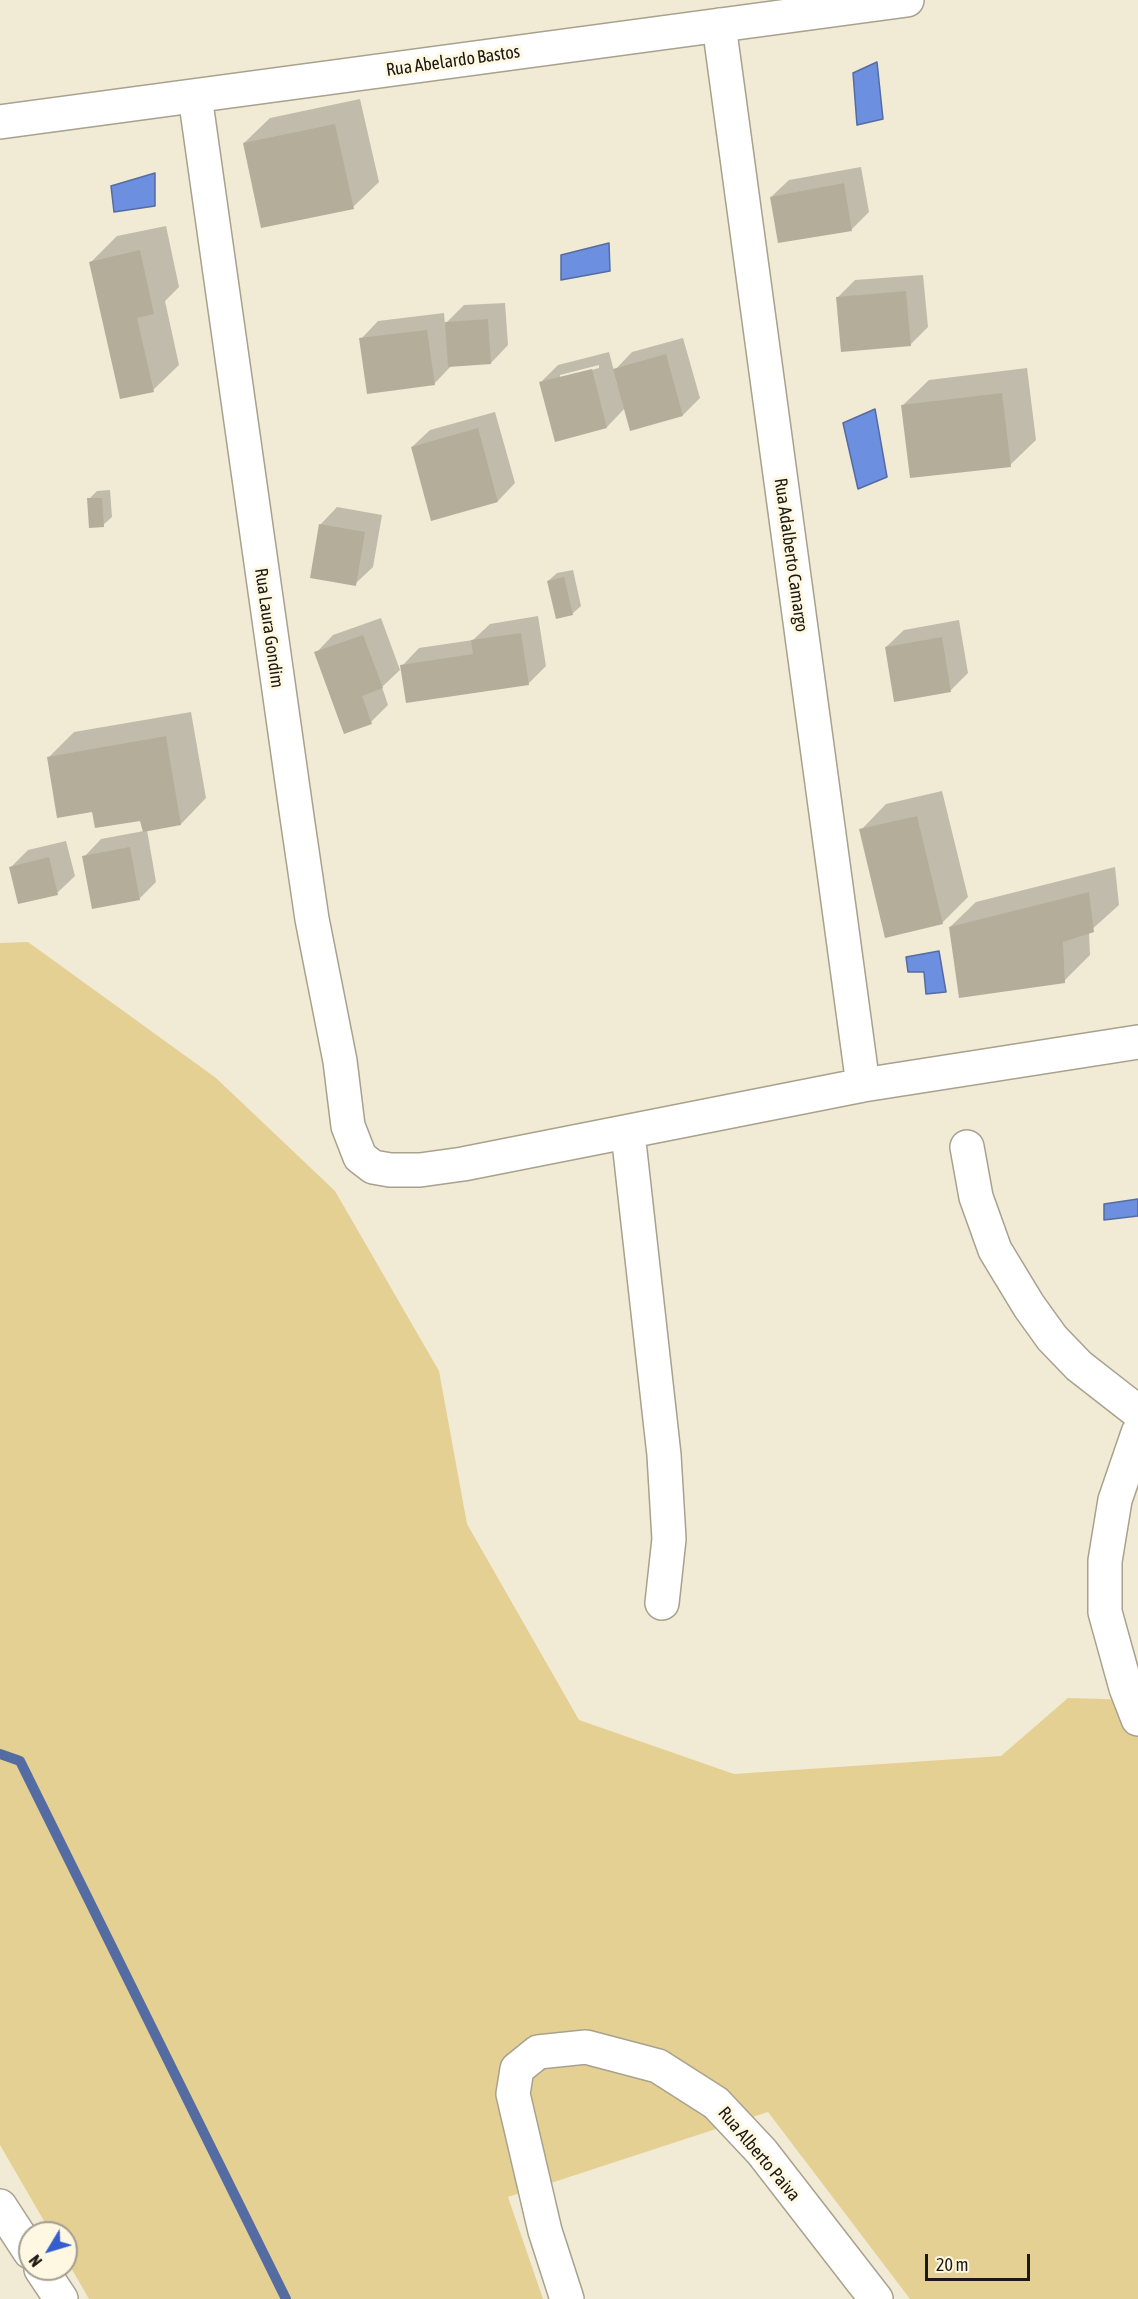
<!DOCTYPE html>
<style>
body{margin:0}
#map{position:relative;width:1138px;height:2299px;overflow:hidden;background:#f1ead5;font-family:"Asap Condensed",sans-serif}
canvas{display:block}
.north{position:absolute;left:18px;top:2221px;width:60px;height:60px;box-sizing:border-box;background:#fef7e2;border:2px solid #a49e8f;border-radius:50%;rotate:232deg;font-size:16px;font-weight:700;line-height:24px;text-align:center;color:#1c1912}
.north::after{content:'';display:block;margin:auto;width:21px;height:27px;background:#345dcd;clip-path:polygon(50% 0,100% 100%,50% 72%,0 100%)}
.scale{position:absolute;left:925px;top:2254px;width:105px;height:27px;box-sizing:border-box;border:3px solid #1c1912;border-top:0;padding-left:8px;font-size:18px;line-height:21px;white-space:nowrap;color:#1c1912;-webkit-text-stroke:4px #fef7e2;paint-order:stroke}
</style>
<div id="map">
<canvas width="1138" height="2299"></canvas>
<div class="north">N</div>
<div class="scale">20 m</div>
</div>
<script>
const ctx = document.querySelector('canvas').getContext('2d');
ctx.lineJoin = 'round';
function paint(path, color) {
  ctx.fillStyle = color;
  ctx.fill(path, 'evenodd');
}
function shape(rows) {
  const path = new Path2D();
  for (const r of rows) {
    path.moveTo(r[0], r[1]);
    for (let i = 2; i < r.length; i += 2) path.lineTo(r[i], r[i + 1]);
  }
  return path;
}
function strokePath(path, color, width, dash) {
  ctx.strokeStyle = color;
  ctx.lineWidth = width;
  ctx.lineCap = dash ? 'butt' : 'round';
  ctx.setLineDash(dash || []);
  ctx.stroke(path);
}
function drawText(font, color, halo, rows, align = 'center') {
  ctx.font = font + ' "Asap Condensed",sans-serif';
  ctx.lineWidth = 6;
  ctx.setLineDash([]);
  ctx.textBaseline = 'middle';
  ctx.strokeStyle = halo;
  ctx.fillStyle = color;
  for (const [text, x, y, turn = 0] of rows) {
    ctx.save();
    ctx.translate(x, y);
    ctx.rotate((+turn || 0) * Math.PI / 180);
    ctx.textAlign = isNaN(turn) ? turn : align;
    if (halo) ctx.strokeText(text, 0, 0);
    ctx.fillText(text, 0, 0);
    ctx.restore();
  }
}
paint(shape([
 [28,942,216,1078,335,1191,439,1371,467,1524,579,1720,734,1774,1001,1756,1068,1698,1138,1700,1138,2299,910,2299,768,2112,508,2197,543,2299,89,2299,66,2259,66,2233,51,2233,0,2145,0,943]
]), '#e5d094');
const water = shape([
 [877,62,883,119,857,125,853,73,877,62],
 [155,173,155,206,114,212,111,186,155,173],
 [609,243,610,271,561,280,561,255,609,243],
 [875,409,887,477,858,489,843,423,875,409],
 [939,951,946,992,926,994,924,972,908,972,906,957,939,951],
 [1138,1199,1138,1216,1104,1220,1104,1204,1138,1199]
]);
paint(water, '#6c8fdf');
strokePath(water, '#546ca2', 1.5);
paint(shape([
 [360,99,379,182,353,207,244,143,270,118],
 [861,167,869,212,852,229,771,197,789,180],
 [166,226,179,287,165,301,179,365,153,390,91,262,117,236],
 [923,275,928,327,910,345,838,297,855,280],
 [505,303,508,345,491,363,452,365,434,384,361,339,378,321,444,313,445,324,464,305],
 [683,338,700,398,683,415,625,408,607,427,541,382,558,365,609,352,614,371,632,352],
 [599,365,599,368,560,378,560,375],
 [1027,368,1036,440,1010,465,903,405,929,380],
 [495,412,515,483,498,501,412,447,430,430],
 [110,490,112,517,103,525,89,499,97,491],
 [337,507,382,515,373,567,355,584,320,525],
 [573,570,581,606,572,614,548,581,557,573],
 [538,616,546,666,528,684,402,666,419,648,473,640,490,624],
 [381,618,400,670,382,687,388,705,371,722,316,653,333,635],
 [959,620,968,673,950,691,886,647,904,630],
 [191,712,206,798,181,824,147,830,156,882,139,899,84,857,101,839,144,831,142,819,93,811,48,758,74,732],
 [942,791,968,897,942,923,861,830,886,804],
 [66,841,75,876,57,893,11,867,28,850],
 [1115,867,1119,905,1089,932,1090,955,1064,981,950,927,976,902]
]), '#0003');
strokePath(shape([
 [0,1754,20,1761,286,2299]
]), '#546ca2', 10);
paint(shape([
 [335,124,354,209,261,228,243,143],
 [844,183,852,231,778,243,770,197],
 [140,250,154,314,137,318,154,392,120,399,89,262],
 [906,291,911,346,841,352,836,297],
 [488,319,491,364,448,367,445,322],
 [427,330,435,385,367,394,359,338],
 [666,354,683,416,630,431,613,369],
 [592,369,607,428,555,442,539,382],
 [1002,393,1011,467,910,478,901,405],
 [478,428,498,502,431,521,411,447],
 [87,498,102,498,104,527,89,528],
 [319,524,365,532,356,586,310,578],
 [564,577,573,615,556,619,547,581],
 [521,633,529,685,406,703,400,665,473,654,471,640],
 [363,635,383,688,362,696,372,724,344,734,314,652],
 [942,637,951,692,894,702,885,647],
 [166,736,181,825,143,832,140,821,95,828,92,812,57,818,47,757],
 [917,816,943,924,885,938,859,829],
 [130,847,140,900,92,909,82,856],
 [49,857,58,895,18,904,9,867],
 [1089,892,1094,932,1063,942,1065,983,959,998,949,927]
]), '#b4ad99');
const minor = shape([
 [719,25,863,1085],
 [195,96,297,817,312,919,340,1061,348,1126,360,1157,373,1167,390,1170,420,1170,463,1164,863,1085,1138,1042],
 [0,122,907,0],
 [628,1133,664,1455,669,1539,662,1603],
 [967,1147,976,1197,995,1250,1029,1306,1052,1338,1079,1366,1138,1412],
 [1138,1433,1115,1500,1105,1561,1105,1612,1126,1688,1138,1719],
 [0,2206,30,2252],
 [41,2269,61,2299],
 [567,2299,545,2231,513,2094,517,2069,538,2052,586,2047,658,2066,716,2103,762,2152,876,2299]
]);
strokePath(minor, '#a8a18e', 36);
strokePath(minor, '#fff', 33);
drawText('18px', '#1c1912', '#fef7e2', [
 ["Rua Abelardo Bastos",453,61,-8],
 ["Rua Adalberto Camargo",791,555,82],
 ["Rua Laura Gondim",269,628,82],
 ["Rua Alberto Paiva",759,2154,50]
]);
</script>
